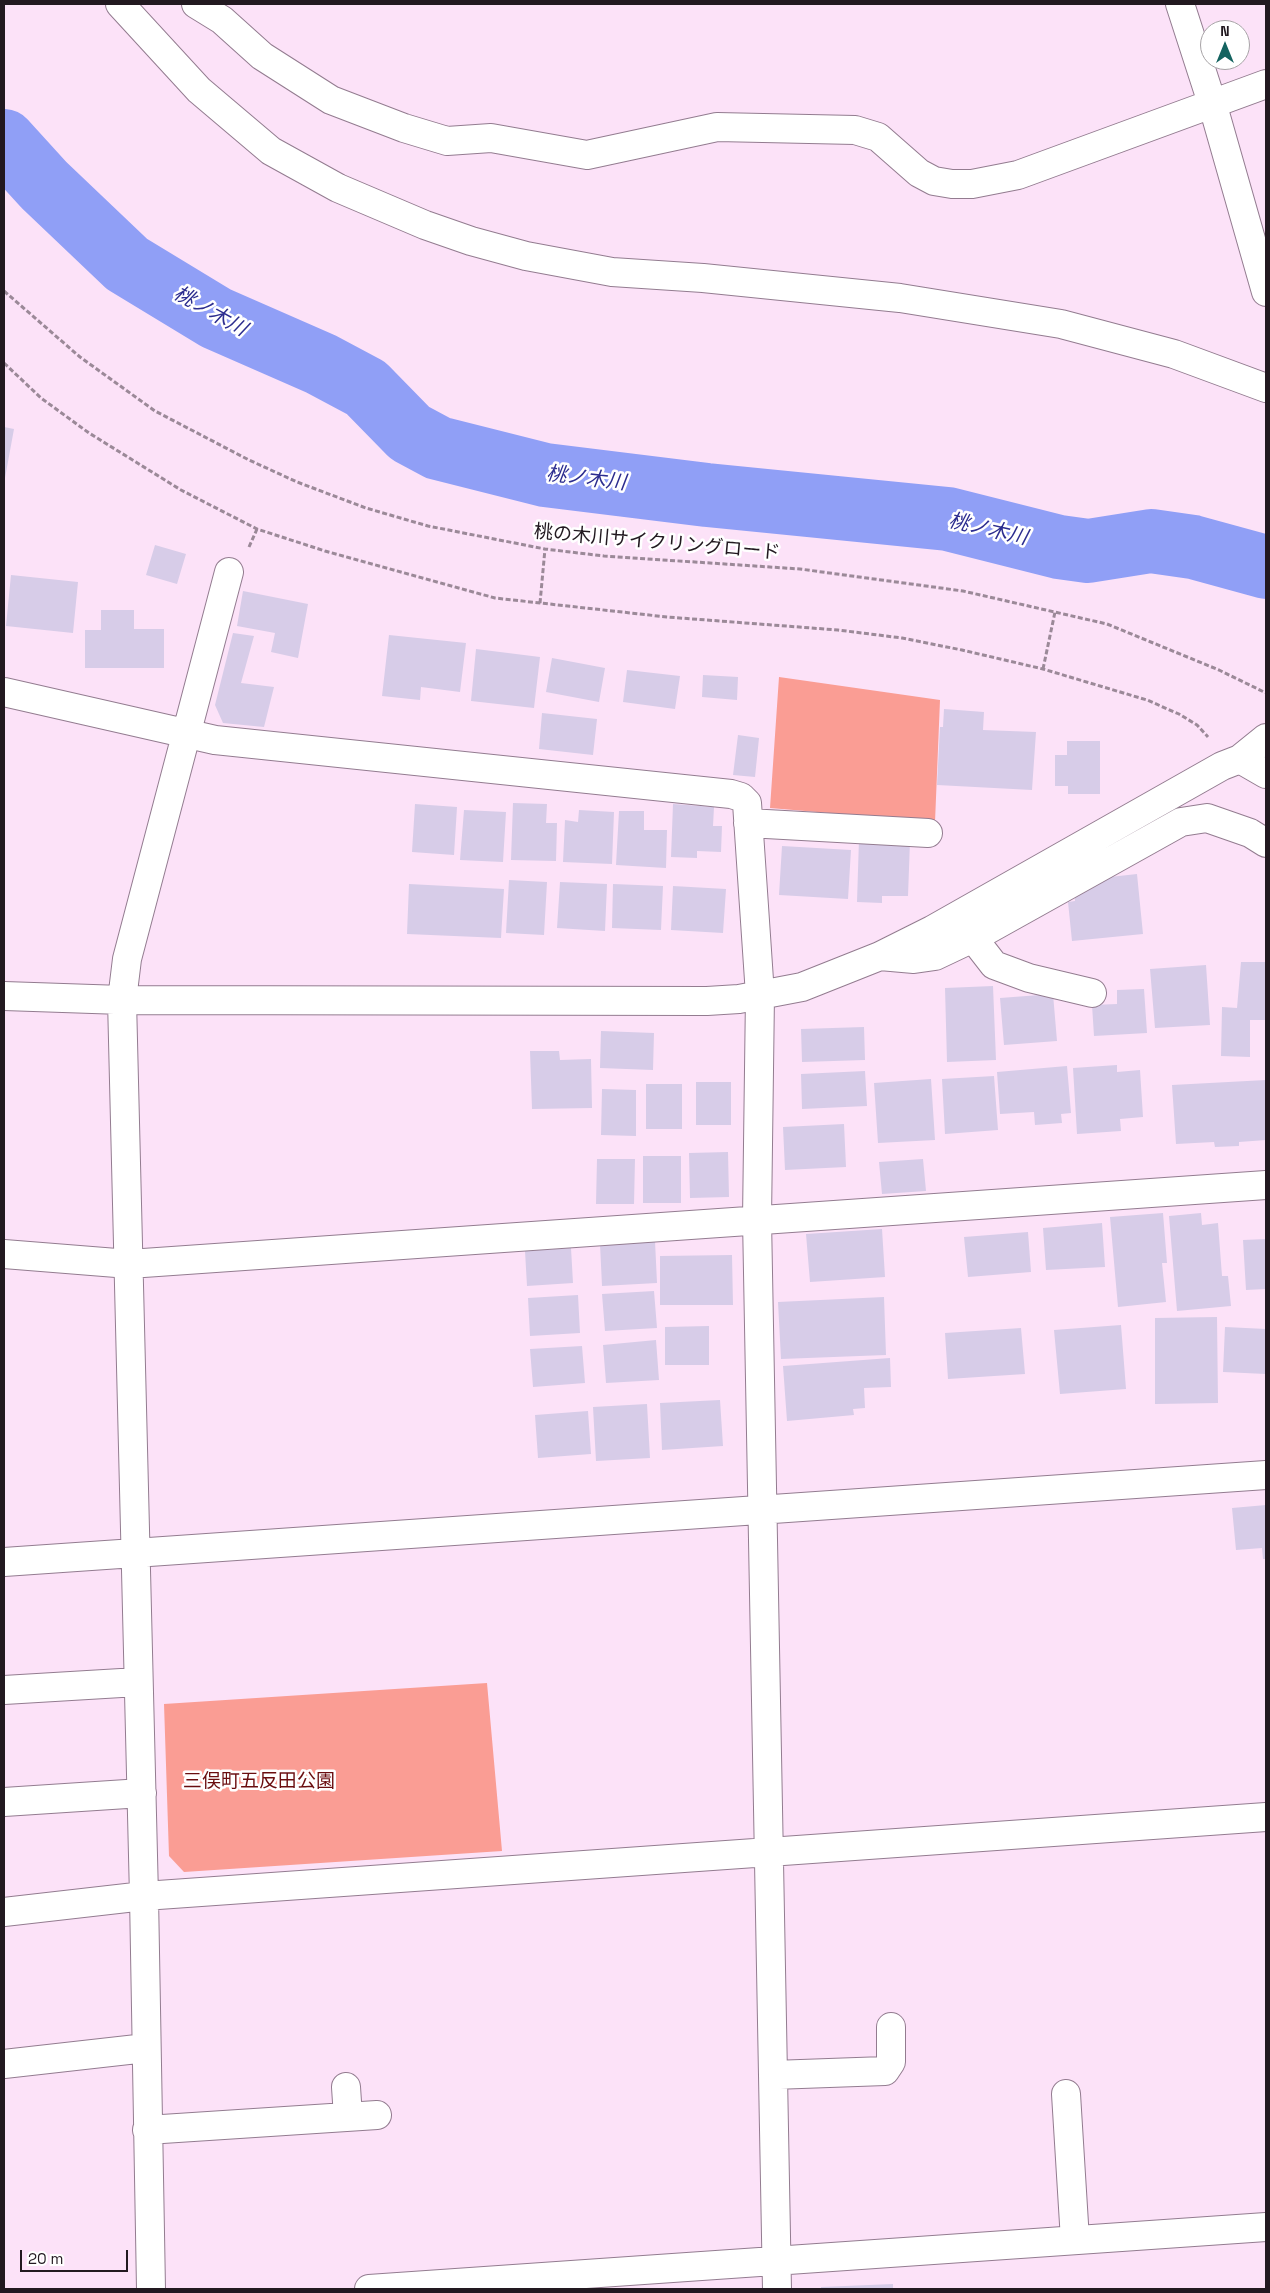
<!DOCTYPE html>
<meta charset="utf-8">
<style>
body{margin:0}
#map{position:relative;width:1270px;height:2293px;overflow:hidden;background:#fce2f8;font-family:"Space Grotesk",sans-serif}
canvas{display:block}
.frame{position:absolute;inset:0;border:5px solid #221920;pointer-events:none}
.north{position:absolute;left:1200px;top:20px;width:50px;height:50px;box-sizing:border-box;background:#fff;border:1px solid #a7a3a6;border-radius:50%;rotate:0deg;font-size:14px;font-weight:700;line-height:20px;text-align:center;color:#221920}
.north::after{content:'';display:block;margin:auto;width:18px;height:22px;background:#146360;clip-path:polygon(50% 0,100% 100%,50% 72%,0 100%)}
.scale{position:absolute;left:20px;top:2250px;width:108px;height:22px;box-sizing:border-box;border:2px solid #221920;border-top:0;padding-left:6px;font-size:15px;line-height:18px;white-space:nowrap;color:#221920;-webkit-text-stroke:4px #fff;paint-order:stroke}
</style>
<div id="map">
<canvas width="1270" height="2293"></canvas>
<div class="frame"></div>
<div class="north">N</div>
<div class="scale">20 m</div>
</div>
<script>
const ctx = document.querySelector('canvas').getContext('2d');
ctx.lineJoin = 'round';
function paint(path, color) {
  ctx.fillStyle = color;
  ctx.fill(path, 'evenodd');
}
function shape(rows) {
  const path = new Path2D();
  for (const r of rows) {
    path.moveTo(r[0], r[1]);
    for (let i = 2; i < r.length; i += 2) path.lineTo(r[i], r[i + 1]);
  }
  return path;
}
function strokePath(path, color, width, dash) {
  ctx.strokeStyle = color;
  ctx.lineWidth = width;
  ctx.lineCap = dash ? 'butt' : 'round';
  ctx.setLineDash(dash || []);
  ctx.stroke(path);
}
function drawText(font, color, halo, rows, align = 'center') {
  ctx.font = font + ' "Space Grotesk","Noto Sans JP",sans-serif';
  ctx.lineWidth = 5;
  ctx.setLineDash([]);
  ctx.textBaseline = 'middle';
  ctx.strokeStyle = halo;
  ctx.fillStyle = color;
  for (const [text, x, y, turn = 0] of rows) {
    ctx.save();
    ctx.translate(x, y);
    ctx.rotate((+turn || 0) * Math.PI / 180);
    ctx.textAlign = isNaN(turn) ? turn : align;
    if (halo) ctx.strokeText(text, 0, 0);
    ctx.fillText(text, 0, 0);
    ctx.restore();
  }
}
paint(shape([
 [779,677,940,700,935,822,770,808],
 [487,1683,502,1851,184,1872,169,1856,164,1704]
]), '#fa9d94');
strokePath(shape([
 [4,141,44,185,127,264,216,318,321,364,366,388,410,433,438,448,545,475,707,495,948,519,1059,547,1088,551,1151,541,1193,547,1266,567]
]), '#909ff6', 64);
paint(shape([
 [4,427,14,429,5,478,4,477],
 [155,545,186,554,177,584,146,575],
 [11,575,78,582,73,633,6,626],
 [243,591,308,604,298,658,271,652,275,633,237,626],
 [101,610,134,610,134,629,164,629,164,668,85,668,85,630,101,630],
 [233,633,254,636,241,683,274,687,264,727,223,723,215,705],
 [389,635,466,643,460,692,421,687,420,700,382,696],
 [476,649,540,657,534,708,471,701],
 [552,658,605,668,599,702,546,692],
 [627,670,680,676,675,709,623,702],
 [703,675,738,677,737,700,702,697],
 [944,709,984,712,983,730,1036,732,1032,790,937,785,940,727,943,727],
 [542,713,597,719,593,755,539,749],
 [738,735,759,738,755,777,733,775],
 [1067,741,1100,741,1100,794,1068,794,1068,786,1055,786,1055,755,1067,755],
 [513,803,547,804,546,823,557,823,556,861,511,860],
 [415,804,457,807,454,855,412,852],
 [673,804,714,807,713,826,722,826,721,852,697,851,697,858,671,857],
 [464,810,506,812,503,862,460,860],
 [579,810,614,812,612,864,563,862,565,820,578,822],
 [619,811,644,811,644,830,667,830,666,868,616,865],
 [859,839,910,841,908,896,882,896,882,903,857,902],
 [782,846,851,850,848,899,779,895],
 [1137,874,1143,934,1072,941,1068,902,1075,901,1074,890,1093,888,1092,879],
 [509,880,547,882,544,935,506,933],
 [560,882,607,884,605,931,557,928],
 [409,884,504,889,501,938,407,934],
 [613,884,663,886,661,930,612,928],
 [673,886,726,889,723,933,671,930],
 [1241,962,1266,962,1266,1020,1250,1020,1250,1057,1221,1056,1222,1007,1237,1008],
 [1206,965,1210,1025,1155,1028,1150,969],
 [993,986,996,1060,947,1062,945,988],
 [1144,989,1147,1033,1094,1036,1092,1005,1117,1004,1117,990],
 [1053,994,1057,1041,1004,1045,1000,998],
 [864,1027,865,1060,802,1062,801,1029],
 [601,1031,654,1033,653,1070,600,1068],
 [530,1051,559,1051,560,1060,591,1059,592,1108,532,1109],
 [1117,1065,1117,1072,1140,1070,1143,1117,1120,1119,1121,1131,1077,1134,1073,1068],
 [1067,1066,1071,1113,1061,1114,1062,1123,1035,1125,1034,1112,1000,1114,997,1072],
 [865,1071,867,1106,802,1109,801,1074],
 [994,1076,998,1130,945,1134,942,1079],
 [931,1079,935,1140,878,1143,874,1083],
 [1266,1080,1266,1140,1239,1142,1239,1146,1215,1147,1214,1142,1176,1144,1172,1085],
 [696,1082,731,1082,731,1125,696,1125],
 [646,1084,682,1084,682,1129,646,1129],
 [602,1089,636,1090,636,1136,601,1135],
 [844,1124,846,1167,785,1170,783,1127],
 [728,1152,729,1197,690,1198,689,1153],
 [643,1156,681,1156,681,1203,643,1203],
 [597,1159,635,1159,634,1204,596,1204],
 [923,1159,926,1191,882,1194,879,1162],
 [1163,1213,1167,1263,1162,1263,1166,1302,1118,1307,1110,1217],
 [1201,1213,1202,1225,1218,1223,1222,1276,1228,1276,1231,1306,1177,1311,1169,1216],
 [1102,1223,1105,1267,1046,1270,1043,1228],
 [882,1229,885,1277,810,1282,806,1234],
 [1028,1232,1031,1272,968,1277,964,1237],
 [1266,1239,1266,1289,1246,1290,1243,1240],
 [655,1241,657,1283,602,1286,600,1244],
 [571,1248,573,1283,527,1286,525,1251],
 [732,1255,733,1305,660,1305,660,1256],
 [654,1291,657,1328,605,1331,602,1294],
 [578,1295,580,1333,530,1336,528,1298],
 [884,1297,886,1355,781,1359,778,1302],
 [1217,1317,1218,1403,1155,1404,1155,1318],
 [1121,1325,1126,1389,1060,1394,1054,1330],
 [709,1326,709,1365,665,1365,665,1327],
 [1225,1327,1266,1329,1266,1374,1223,1372],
 [1021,1328,1025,1374,948,1379,945,1333],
 [656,1340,659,1380,606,1383,603,1345],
 [582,1346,585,1383,533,1387,530,1349],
 [890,1358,891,1387,864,1388,865,1408,853,1409,854,1415,787,1421,783,1366],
 [720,1400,723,1446,662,1450,660,1403],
 [647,1404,650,1458,596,1461,593,1407],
 [588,1411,591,1454,538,1458,535,1415],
 [1266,1505,1266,1559,1263,1559,1262,1548,1236,1550,1232,1508],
 [893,2284,893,2289,821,2289,821,2287]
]), '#d7cce8');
const minor = shape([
 [120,4,199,90,271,151,338,188,425,225,471,241,526,256,612,272,703,278,900,298,1061,324,1174,354,1266,388],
 [196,4,222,20,262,56,331,100,404,128,447,141,491,138,587,155,717,127,855,130,878,137,919,173,934,181,952,184,972,184,1018,175,1266,84],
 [1180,4,1213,106,1266,292],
 [4,692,215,740,731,794,741,797,747,803,760,995,757,1219,777,2289],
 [1240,759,1266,774],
 [748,823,928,833],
 [973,938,994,965,1029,978,1092,993],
 [880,956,914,959,935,956,973,938,1181,822,1207,818,1250,833,1266,843],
 [4,996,122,1000,707,1001,739,999,802,987,880,956,932,930,1222,766,1240,759,1266,738],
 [4,1254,129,1264,1266,1185],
 [4,1562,1266,1475],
 [4,1690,138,1682],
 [4,1802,142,1793],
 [4,1912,144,1896,1266,1817],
 [4,2064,146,2048],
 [773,2075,885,2071,891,2062,891,2027],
 [346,2087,348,2117],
 [1066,2094,1075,2240],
 [147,2130,377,2115],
 [151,2289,144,1896,122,1000,127,959,229,572],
 [369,2289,1266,2227]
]);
strokePath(minor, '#937c90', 30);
strokePath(shape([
 [4,291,80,357,155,411,249,460,297,482,366,508,428,526,545,549,604,556,800,569,963,591,1107,624,1219,670,1266,693],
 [4,363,41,398,89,433,181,490,257,529,325,551,495,598,667,617,838,630,902,638,962,650,1043,669,1147,700,1179,714,1197,725,1208,737],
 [249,547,257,529],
 [540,603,545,549],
 [1043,669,1055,612]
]), '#9b8998', 3, [5, 2.5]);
strokePath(minor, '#fff', 28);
drawText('19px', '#221920', '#fff', [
 ["桃の木川サイクリングロード",657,543,5]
]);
drawText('19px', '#6a0d0f', '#fff', [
 ["三俣町五反田公園",259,1782]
]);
drawText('italic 20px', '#2c2d8f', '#fff', [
 ["桃ノ木川",210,312,29],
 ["桃ノ木川",586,479,7],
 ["桃ノ木川",988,530,13]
]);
</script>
